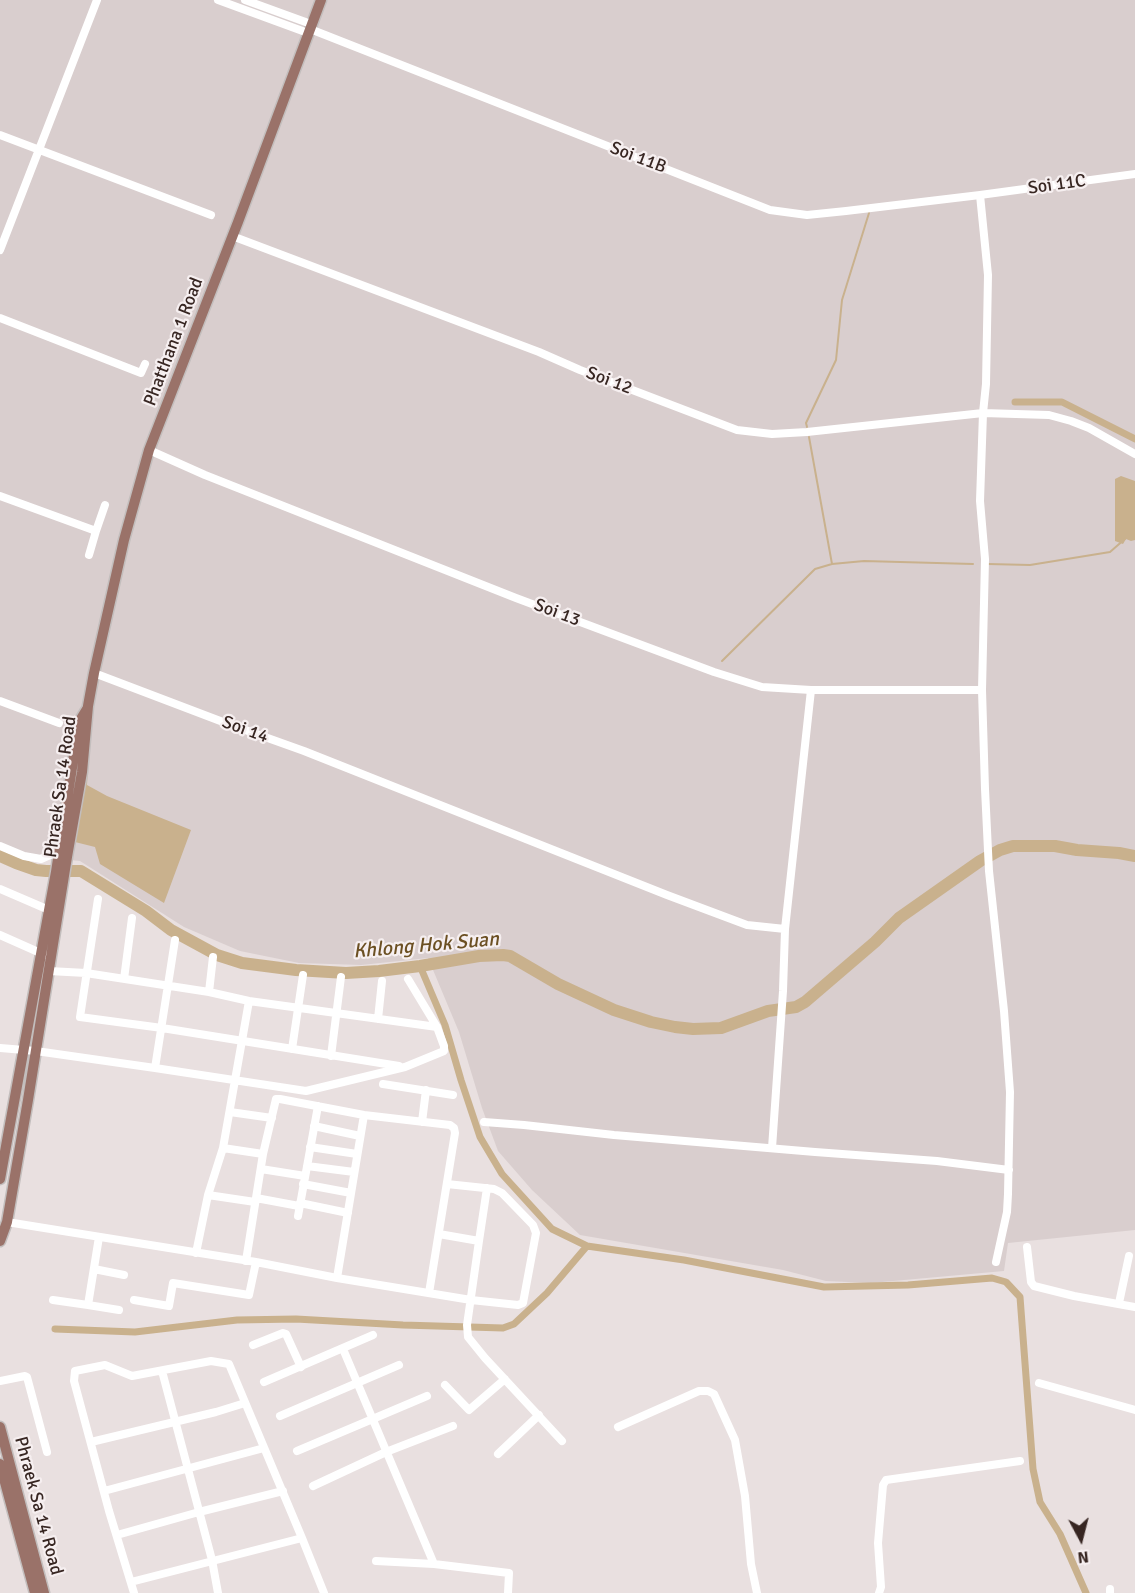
<!DOCTYPE html>
<style>
body{margin:0}
#map{position:relative;width:1135px;height:1593px;overflow:hidden;background:#e9e0e0;font-family:Signika,sans-serif}
canvas{display:block}
.north{position:absolute;left:1051px;top:1509px;width:60px;height:60px;-webkit-text-stroke:4px #f6eff0;paint-order:stroke;rotate:173deg;font-size:16px;font-weight:700;line-height:24px;text-align:center;color:#372622}
.north::after{content:'';display:block;margin:auto;width:21px;height:27px;background:#372622;clip-path:polygon(50% 0,100% 100%,50% 72%,0 100%)}
</style>
<div id="map">
<canvas width="1135" height="1593"></canvas>
<div class="north">N</div>
</div>
<script>
const ctx = document.querySelector('canvas').getContext('2d');
ctx.lineJoin = 'round';
function paint(path, color) {
  ctx.fillStyle = color;
  ctx.fill(path, 'evenodd');
}
function shape(rows) {
  const path = new Path2D();
  for (const r of rows) {
    path.moveTo(r[0], r[1]);
    for (let i = 2; i < r.length; i += 2) path.lineTo(r[i], r[i + 1]);
  }
  return path;
}
function strokePath(path, color, width, dash) {
  ctx.strokeStyle = color;
  ctx.lineWidth = width;
  ctx.lineCap = dash ? 'butt' : 'round';
  ctx.setLineDash(dash || []);
  ctx.stroke(path);
}
function drawText(font, color, halo, rows, align = 'center') {
  ctx.font = font + ' Signika,sans-serif';
  ctx.lineWidth = 4.5;
  ctx.setLineDash([]);
  ctx.textBaseline = 'middle';
  ctx.strokeStyle = halo;
  ctx.fillStyle = color;
  for (const [text, x, y, turn = 0] of rows) {
    ctx.save();
    ctx.translate(x, y);
    ctx.rotate((+turn || 0) * Math.PI / 180);
    ctx.textAlign = isNaN(turn) ? turn : align;
    if (halo) ctx.strokeText(text, 0, 0);
    ctx.fillText(text, 0, 0);
    ctx.restore();
  }
}
paint(shape([
 [0,0,1135,0,1135,1230,1008,1243,1004,1271,871,1283,826,1281,783,1270,580,1235,532,1190,498,1151,482,1108,459,1032,428,958,361,965,299,963,240,951,184,927,80,861,39,857,11,848,0,842]
]), '#d9cece');
paint(shape([
 [1121,476,1135,481,1135,540,1131,541,1126,539,1123,544,1115,541,1115,479],
 [88,768,87,785,107,796,191,830,164,903,100,864,95,847,75,842]
]), '#c9b18d');
strokePath(shape([
 [807,427,806,423,836,360,842,300,869,213],
 [809,437,832,564,864,561,973,564],
 [988,564,1030,565,1110,552,1126,538],
 [722,661,815,569,832,564]
]), '#c9b18d', 2);
strokePath(shape([
 [1015,402,1062,402,1135,439],
 [420,966,445,1025,461,1080,480,1137,502,1174,552,1229,587,1246,684,1260,824,1287,908,1285,992,1278,1006,1282,1020,1297,1033,1469,1040,1502,1060,1534,1086,1593],
 [55,1329,135,1332,237,1320,296,1319,403,1325,503,1328,514,1324,547,1293,587,1246]
]), '#c9b18d', 7);
strokePath(shape([
 [0,856,16,863,36,870,46,871,81,871,146,911,171,930,217,955,242,963,296,970,346,973,379,971,420,966,479,956,503,955,510,956,558,984,614,1010,651,1022,675,1027,693,1029,721,1028,768,1011,796,1007,805,1002,875,942,899,918,980,861,1000,850,1013,846,1055,846,1077,850,1119,853,1135,856]
]), '#c9b18d', 12);
const major = shape([
 [0,1179,56,872,79,722,87,709],
 [0,1241,7,1222,28,1100,67,857,82,772,88,706,94,673,124,540,149,450,238,222,321,0],
 [0,1427,44,1593],
 [0,1464,35,1593]
]);
strokePath(major, '#c3bebd', 13);
strokePath(shape([
 [218,0,308,33],
 [245,0,311,24],
 [310,29,770,210,807,215,846,211,980,195,1135,174],
 [0,135,211,215],
 [980,195,988,275,986,384,983,413,980,501,985,559,982,690,985,789,989,871,1004,1011,1010,1092,1008,1194,1007,1212,996,1262],
 [232,236,539,352,580,370,737,430,772,434,807,432,983,413,1049,415,1071,421,1089,428,1135,454],
 [0,250,97,0],
 [0,318,141,373,145,364],
 [149,450,205,475,516,598,714,672,762,687,811,690,982,690],
 [0,496,96,531,105,505],
 [89,555,96,531],
 [94,673,223,722,304,751,667,895,747,925,785,929],
 [0,701,59,723],
 [0,846,24,856,41,859,59,851],
 [0,889,49,910],
 [98,899,80,1017,162,1028,399,1066],
 [0,935,45,955],
 [49,971,86,973,209,992,249,1001,437,1027],
 [124,979,132,918],
 [209,992,213,957],
 [378,1019,382,981],
 [0,1048,36,1051,155,1068,306,1091,405,1067,444,1051,444,1046,437,1027,408,979],
 [292,1049,303,975],
 [331,1056,341,977],
 [155,1068,175,940],
 [383,1084,453,1095],
 [230,1112,272,1118],
 [422,1122,426,1090],
 [484,1122,524,1125,614,1135,815,1152,937,1161,1009,1170],
 [314,1126,360,1136],
 [310,1147,357,1154],
 [223,1148,263,1154],
 [772,1148,783,991,785,929,811,690],
 [307,1166,354,1172],
 [261,1169,305,1176],
 [303,1184,351,1193],
 [208,1195,255,1202],
 [256,1198,299,1206],
 [300,1203,348,1213],
 [298,1216,318,1106],
 [7,1222,256,1262,337,1278,471,1300,518,1305,523,1303,536,1233,533,1225,502,1193,494,1189,447,1184],
 [439,1234,479,1241,467,1325,468,1337,485,1358,562,1441],
 [99,1237,88,1305,119,1310],
 [479,1241,487,1188],
 [1027,1247,1031,1282,1034,1286,1074,1296,1135,1307],
 [196,1253,208,1195,223,1148,249,1001],
 [246,1261,263,1154,276,1099,280,1099,364,1115,450,1125,454,1128,455,1133,429,1293],
 [94,1269,124,1275],
 [337,1278,364,1115],
 [53,1300,88,1305],
 [134,1300,169,1306,173,1283,249,1295,256,1262],
 [1119,1303,1129,1256],
 [253,1345,283,1333,286,1334,301,1367],
 [343,1349,434,1564,509,1573,508,1593],
 [162,1371,212,1560,218,1593],
 [0,1381,25,1376,27,1377,47,1452],
 [264,1382,373,1335],
 [1039,1383,1135,1410],
 [445,1385,469,1410,505,1379],
 [280,1416,399,1365],
 [618,1427,699,1391,708,1391,714,1394,735,1440,745,1496,751,1564,757,1593],
 [91,1442,216,1412,245,1403],
 [297,1451,427,1396],
 [498,1454,539,1415],
 [313,1486,386,1452,453,1426],
 [104,1491,264,1448],
 [117,1535,199,1512,283,1491],
 [376,1561,434,1564],
 [131,1582,302,1538],
 [1110,1589,1110,1593],
 [134,1593,109,1511,74,1381,75,1371,105,1365,132,1376,211,1361,229,1364,302,1538,324,1593],
 [879,1593,881,1587,878,1543,883,1485,886,1480,1020,1461]
]), '#fff', 8);
strokePath(major, '#9a7269', 10);
drawText('18px', '#372622', '#f6eff0', [
 ["Soi 11B",638,158,21],
 ["Soi 11C",1057,185,-8],
 ["Phatthana 1 Road",174,342,-69],
 ["Soi 12",609,381,21],
 ["Soi 13",557,613,21],
 ["Soi 14",245,730,20],
 ["Phraek Sa 14 Road",61,787,-82],
 ["Phraek Sa 14 Road",38,1506,75]
]);
drawText('italic 20px', '#6c5023', '#f6eff0', [
 ["Khlong Hok Suan",426,946,-5]
]);
</script>
